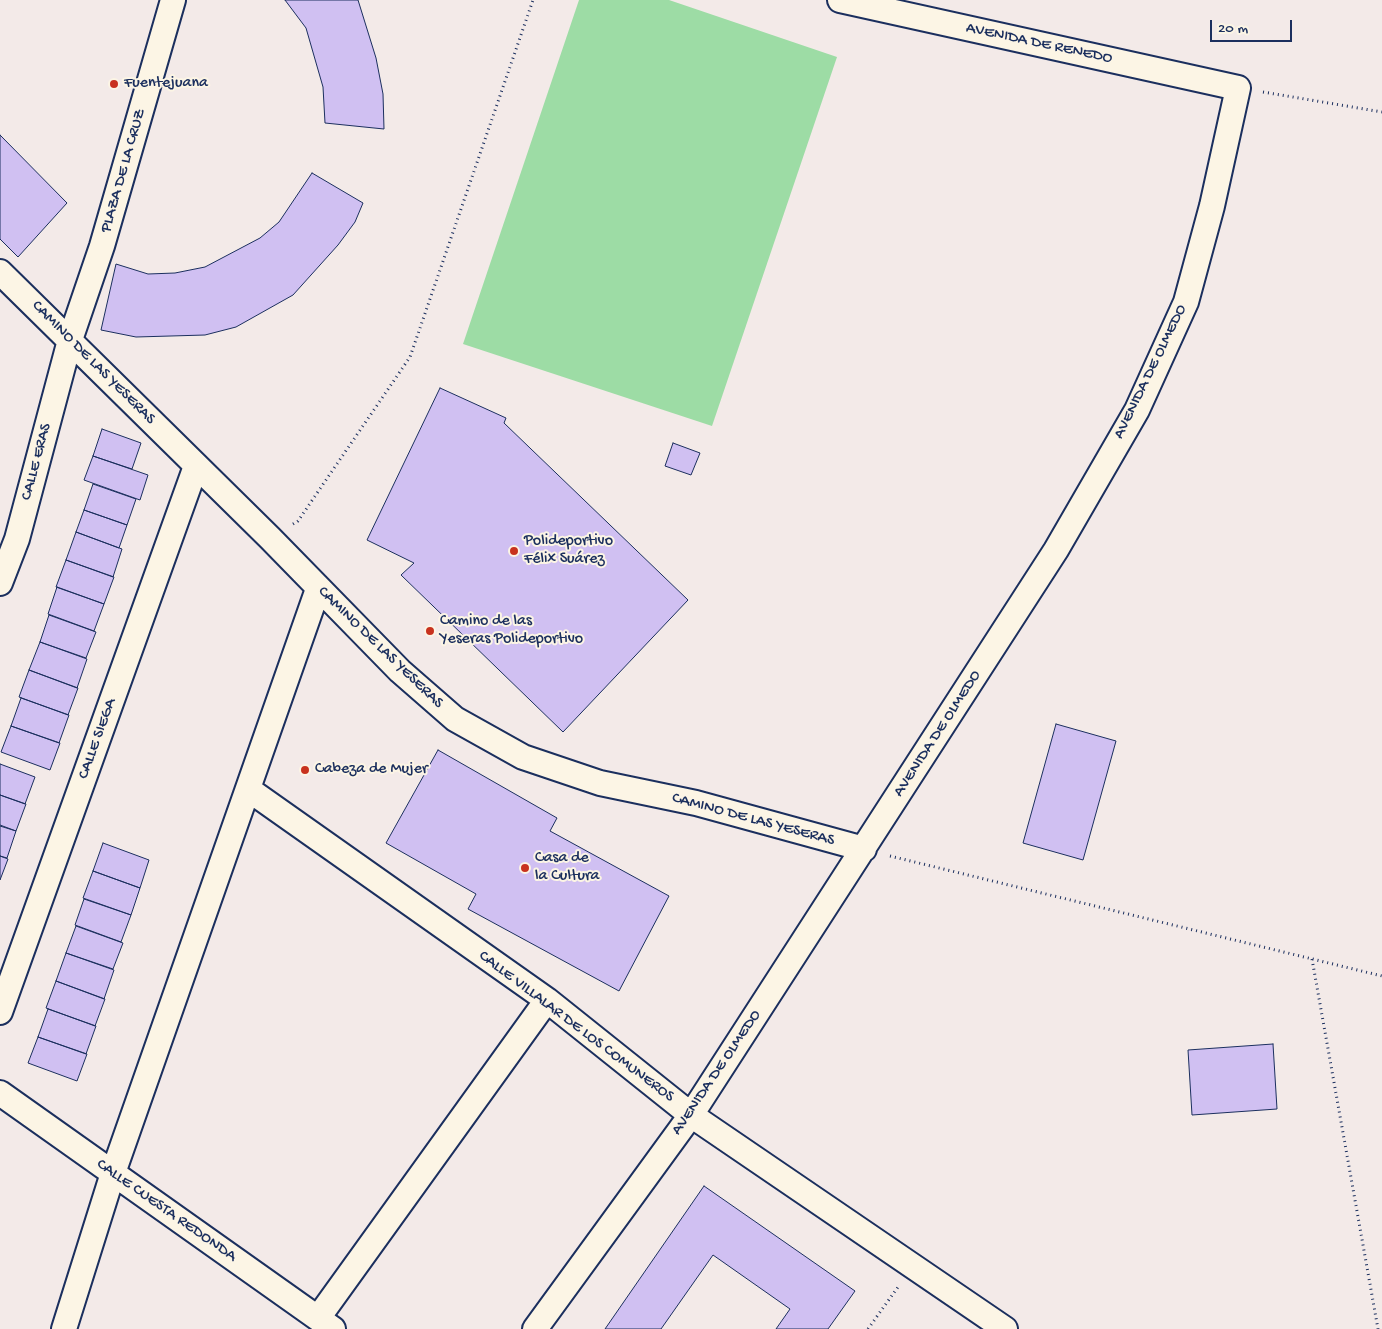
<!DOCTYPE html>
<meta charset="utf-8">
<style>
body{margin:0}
#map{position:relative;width:1382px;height:1329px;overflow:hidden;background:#f3eae8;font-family:"Gochi Hand",sans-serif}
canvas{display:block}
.scale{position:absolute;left:1210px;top:20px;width:82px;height:22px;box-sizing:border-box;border:2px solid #1b2f5e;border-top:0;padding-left:6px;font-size:15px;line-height:18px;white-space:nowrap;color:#1b2f5e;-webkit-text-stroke:4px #fcf5e5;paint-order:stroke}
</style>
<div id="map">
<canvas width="1382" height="1329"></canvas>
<div class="scale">20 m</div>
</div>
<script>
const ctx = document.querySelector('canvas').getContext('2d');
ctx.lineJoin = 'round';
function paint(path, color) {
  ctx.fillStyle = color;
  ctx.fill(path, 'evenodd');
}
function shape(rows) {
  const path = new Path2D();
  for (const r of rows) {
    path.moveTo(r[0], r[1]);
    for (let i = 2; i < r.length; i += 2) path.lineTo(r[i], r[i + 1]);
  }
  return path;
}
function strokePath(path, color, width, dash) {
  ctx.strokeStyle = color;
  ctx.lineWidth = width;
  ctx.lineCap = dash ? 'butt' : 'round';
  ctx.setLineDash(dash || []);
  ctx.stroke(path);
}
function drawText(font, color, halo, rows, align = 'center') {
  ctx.font = font + ' "Gochi Hand",sans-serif';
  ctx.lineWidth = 4;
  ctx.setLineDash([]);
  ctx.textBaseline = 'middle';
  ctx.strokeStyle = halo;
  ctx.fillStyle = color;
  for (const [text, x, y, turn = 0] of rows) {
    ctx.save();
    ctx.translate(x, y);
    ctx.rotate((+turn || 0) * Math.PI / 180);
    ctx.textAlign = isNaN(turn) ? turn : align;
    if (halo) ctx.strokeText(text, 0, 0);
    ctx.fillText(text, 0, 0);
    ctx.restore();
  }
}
paint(shape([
 [579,0,669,0,837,57,712,426,463,344]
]), '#9ddca5');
const building = shape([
 [285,0,358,0,376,58,383,94,384,129,325,123,323,87,306,28,285,0],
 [0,135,67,203,18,257,0,239,0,135],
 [312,173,363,203,355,222,338,245,293,295,236,327,205,335,136,337,101,330,116,264,148,274,175,273,205,267,260,238,279,222,312,173],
 [440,388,506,418,504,423,688,600,563,732,401,575,414,563,367,540,440,388],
 [102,429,141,443,132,469,93,456,102,429],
 [673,443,700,453,691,475,665,466,673,443],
 [93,456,148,475,140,500,84,480,93,456],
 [93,484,136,499,127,525,84,510,93,484],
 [84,510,127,525,119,548,76,532,84,510],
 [76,532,122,549,113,577,66,560,76,532],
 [66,560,114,577,104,604,56,587,66,560],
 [57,587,104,604,94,631,48,614,57,587],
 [49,615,96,632,86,658,40,642,49,615],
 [40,642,87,659,77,688,29,670,40,642],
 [29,670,78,688,68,715,19,697,29,670],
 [21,698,69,715,59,743,11,726,21,698],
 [1056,724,1116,741,1083,860,1023,843,1056,724],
 [11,726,60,743,50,770,1,752,11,726],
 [438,750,557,818,550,831,669,896,619,991,468,909,476,894,386,843,438,750],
 [0,764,35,777,25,804,0,795,0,764],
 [0,795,26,804,16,831,0,825,0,795],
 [0,826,16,831,7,858,0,856,0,826],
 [103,843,149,860,140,888,93,871,103,843],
 [0,856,8,859,0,880,0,856],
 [93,871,140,888,131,915,83,898,93,871],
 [84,899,131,915,121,942,75,925,84,899],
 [76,926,123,943,113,969,66,953,76,926],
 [66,953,114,970,104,999,56,981,66,953],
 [56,981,105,999,95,1026,46,1008,56,981],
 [48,1009,96,1026,86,1054,38,1037,48,1009],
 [38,1037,87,1054,77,1081,28,1063,38,1037],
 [1273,1044,1277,1109,1192,1115,1188,1050,1273,1044],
 [704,1186,855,1291,828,1329,776,1329,790,1309,713,1255,661,1329,605,1329,704,1186]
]);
paint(building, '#d0c0f2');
strokePath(building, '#1b2f5e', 1);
const minor = shape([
 [0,272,270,538,400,671,455,719,523,757,600,783,696,803,864,849],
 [0,583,17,539,70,340,102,246,173,0],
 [248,789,547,1000,691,1115,1005,1329],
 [0,1012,196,466],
 [0,1093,333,1329],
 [318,1318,547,1000],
 [64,1329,113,1173,318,589],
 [535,1329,691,1115,1056,550,1137,410,1186,302,1212,206,1238,88,840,0]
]);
strokePath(minor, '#1b2f5e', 28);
strokePath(shape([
 [1263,92,1382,112],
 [293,524,298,521,410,357,533,0],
 [890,856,1382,976],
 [1312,959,1378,1329],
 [868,1329,898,1287]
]), '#1b2f5e', 3, [1, 4]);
strokePath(minor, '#fcf5e5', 24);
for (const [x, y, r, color] of [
 [114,84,5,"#c8321e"],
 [514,551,5,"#c8321e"],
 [430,631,5,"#c8321e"],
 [305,770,5,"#c8321e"],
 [525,868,5,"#c8321e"]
]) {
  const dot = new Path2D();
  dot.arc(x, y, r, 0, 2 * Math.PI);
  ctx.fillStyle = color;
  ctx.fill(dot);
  strokePath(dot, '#fcf5e5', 2);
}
drawText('16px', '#1b2f5e', '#fcf5e5', [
 ["AVENIDA DE RENEDO",1039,44,12],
 ["PLAZA DE LA CRUZ",124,171,-74],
 ["CAMINO DE LAS YESERAS",93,363,45],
 ["AVENIDA DE OLMEDO",1151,372,-64],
 ["CALLE ERAS",37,462,-75],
 ["CAMINO DE LAS YESERAS",380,648,44],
 ["AVENIDA DE OLMEDO",938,734,-57],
 ["CALLE SIEGA",98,739,-70],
 ["CAMINO DE LAS YESERAS",753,820,15],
 ["CALLE VILLALAR DE LOS COMUNEROS",576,1027,37],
 ["AVENIDA DE OLMEDO",717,1073,-56],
 ["CALLE CUESTA REDONDA",166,1211,35]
]);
drawText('16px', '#1b2f5e', '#fcf5e5', [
 ["Fuentejuana",124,84],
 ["Polideportivo",524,542],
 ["Félix Suárez",524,560],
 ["Camino de las",440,622],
 ["Yeseras Polideportivo",440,640],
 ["Cabeza de Mujer",315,770],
 ["Casa de",535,859],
 ["la Cultura",535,877]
], 'left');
</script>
